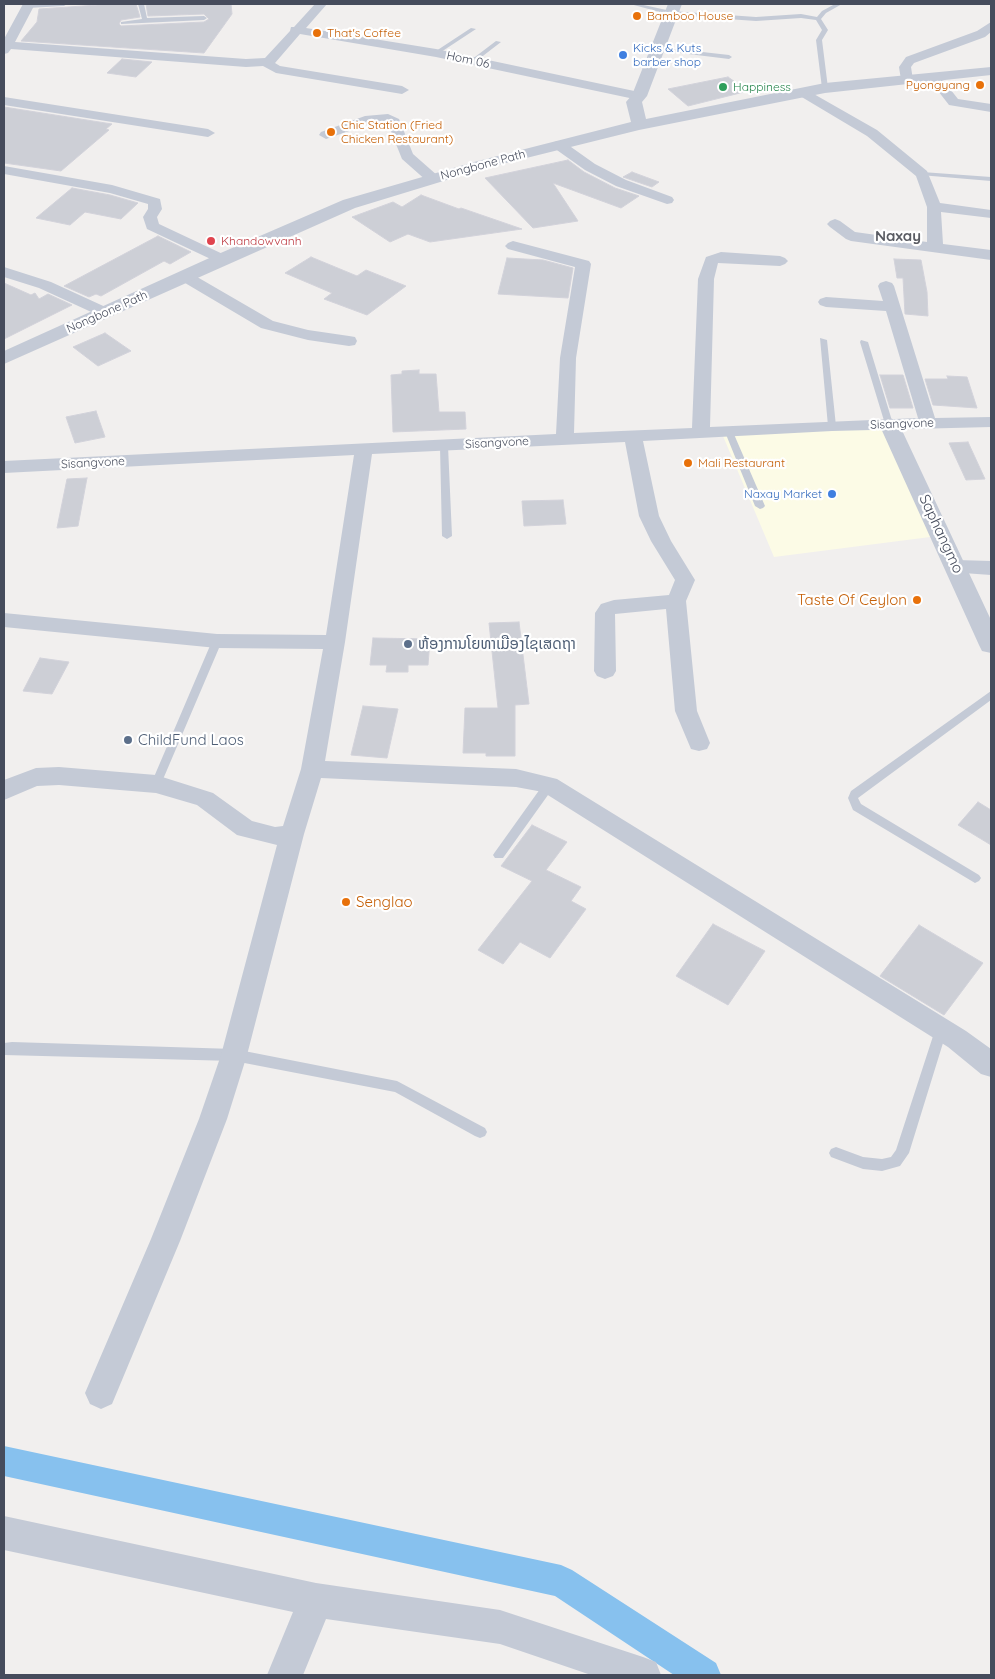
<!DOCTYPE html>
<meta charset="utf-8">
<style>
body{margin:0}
#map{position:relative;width:995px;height:1679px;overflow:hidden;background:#f1efee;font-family:Quicksand,sans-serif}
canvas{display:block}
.frame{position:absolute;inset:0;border:5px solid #464c5c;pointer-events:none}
</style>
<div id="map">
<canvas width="995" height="1679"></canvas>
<div class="frame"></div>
</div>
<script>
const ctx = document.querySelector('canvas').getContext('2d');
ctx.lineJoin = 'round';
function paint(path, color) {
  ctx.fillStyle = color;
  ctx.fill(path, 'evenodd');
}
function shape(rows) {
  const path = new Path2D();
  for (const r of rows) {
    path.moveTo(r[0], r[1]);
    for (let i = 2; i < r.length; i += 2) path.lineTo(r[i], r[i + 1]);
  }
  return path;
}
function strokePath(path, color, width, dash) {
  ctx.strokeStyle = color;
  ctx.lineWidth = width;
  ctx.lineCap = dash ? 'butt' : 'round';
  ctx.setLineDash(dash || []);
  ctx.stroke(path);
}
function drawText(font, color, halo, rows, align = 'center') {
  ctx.font = font + ' Quicksand,"Noto Sans Lao",sans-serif';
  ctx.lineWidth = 4.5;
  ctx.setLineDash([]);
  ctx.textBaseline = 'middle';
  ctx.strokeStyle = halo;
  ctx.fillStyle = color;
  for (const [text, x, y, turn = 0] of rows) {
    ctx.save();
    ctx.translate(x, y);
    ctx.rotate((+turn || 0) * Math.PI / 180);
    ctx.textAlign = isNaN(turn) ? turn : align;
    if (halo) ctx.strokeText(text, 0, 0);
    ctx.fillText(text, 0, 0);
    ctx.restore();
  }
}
paint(shape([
 [885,426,938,536,774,557,723,436]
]), '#fcfbe6');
paint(shape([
 [4,1446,561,1565,572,1570,716,1663,721,1675,674,1675,555,1596,4,1476,4,1446]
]), '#87c1ee');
const building = shape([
 [112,4,136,4,140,17,121,20,119,24,121,26,204,22,209,19,204,14,148,16,146,4,231,4,232,14,204,53,21,41,37,22,39,9,112,4],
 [122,59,152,62,136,77,107,73,122,59],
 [728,77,748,91,688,106,668,89,728,77],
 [4,107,112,124,106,129,109,130,61,171,4,163,4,107],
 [568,160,584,172,615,188,639,196,621,208,553,183,578,221,533,228,485,178,568,160],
 [632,172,659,182,652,187,623,177,632,172],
 [72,188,110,195,138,203,121,219,85,212,70,225,36,218,72,188],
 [421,195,459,209,461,208,522,229,430,242,408,234,390,242,352,217,393,202,402,207,421,195],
 [158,236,191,252,170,264,164,261,101,296,96,294,89,297,64,286,158,236],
 [311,257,357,276,366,270,406,286,367,315,324,299,332,293,285,273,311,257],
 [507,258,543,260,573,268,568,298,498,294,507,258],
 [894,259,921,260,927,292,928,316,905,314,903,278,897,278,894,259],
 [4,283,31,295,35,293,39,299,48,294,72,305,4,339,4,283],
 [105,333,131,351,98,366,73,347,105,333],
 [419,370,419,374,436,374,439,412,465,412,466,429,393,432,391,375,402,374,402,371,419,370],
 [880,375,903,375,913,408,890,408,880,375],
 [947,376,967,377,977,408,933,405,925,379,948,379,947,376],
 [96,411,105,437,75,443,66,417,96,411],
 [968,442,985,479,966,480,949,443,968,442],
 [87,478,78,526,57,528,67,479,87,478],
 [563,500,566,524,524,526,522,501,563,500],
 [519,622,529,704,515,705,515,756,486,756,486,753,463,753,465,708,498,708,489,623,519,622],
 [373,638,430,639,428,665,408,665,408,672,386,672,387,665,370,665,373,638],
 [40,658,69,662,52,694,23,691,40,658],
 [363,706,398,709,387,758,351,755,363,706],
 [978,802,991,810,991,845,958,825,978,802],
 [532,825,567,842,546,870,581,887,571,901,586,909,550,958,520,942,503,964,478,950,532,881,501,866,532,825],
 [713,924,765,951,728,1005,676,976,713,924],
 [919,925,983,963,944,1015,880,976,919,925]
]);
paint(building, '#cdcfd6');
strokePath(building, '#d2d2da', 1);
paint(shape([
 [38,4,67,4,64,6,28,8,25,6,38,4],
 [138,4,144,4,147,18,204,16,207,18,204,20,121,24,121,22,142,19,138,4],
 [630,4,639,4,671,11,756,17,801,14,817,17,822,11,835,4,842,4,826,13,821,19,828,30,822,40,828,88,825,90,822,88,816,40,822,30,816,20,801,18,756,21,671,15,630,4],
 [471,28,476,29,438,54,433,53,471,28],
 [496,41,501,42,475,62,471,62,471,60,496,41],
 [658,47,729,55,732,57,729,59,656,50,656,48,658,47],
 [922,172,991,177,991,181,920,175,919,174,922,172],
 [820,338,827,340,836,426,832,429,828,426,820,338],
 [861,340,868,342,893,424,892,426,886,426,885,424,860,342,861,340],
 [729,429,733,432,765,506,763,508,760,509,755,506,725,432,729,429],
 [444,443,448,446,452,536,447,539,442,536,440,446,444,443],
 [217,638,222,641,161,784,160,787,152,787,151,784,212,641,217,638],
 [991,691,991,700,858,798,861,804,979,875,981,878,979,881,975,883,853,810,848,798,851,791,991,691],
 [549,781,554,785,553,788,503,858,495,858,493,855,495,852,545,782,549,781],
 [941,1025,945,1026,947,1030,909,1153,900,1166,882,1171,863,1169,831,1157,829,1153,831,1149,836,1147,863,1157,882,1159,891,1157,896,1150,935,1030,937,1026,941,1025],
 [12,1042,234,1049,397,1081,485,1128,487,1132,485,1136,480,1138,475,1136,395,1092,234,1061,4,1055,4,1043,12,1042]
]), '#c4cad6');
paint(shape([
 [23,4,35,4,15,42,246,59,265,58,290,31,291,27,294,27,315,4,327,4,306,28,436,49,639,92,646,96,639,100,436,57,300,34,275,63,280,66,402,86,409,90,402,94,276,73,263,66,246,67,11,49,8,53,4,54,4,39,23,4],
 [991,22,991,32,985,37,914,63,911,67,913,80,912,83,902,83,901,80,899,67,906,57,977,31,991,22],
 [934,74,939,75,958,99,991,104,991,112,949,105,928,78,934,74],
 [805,89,877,130,927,171,940,203,991,210,991,218,941,212,943,244,991,250,991,260,851,241,846,239,830,227,827,224,830,221,835,219,840,221,855,232,927,242,927,207,916,176,867,136,800,96,798,93,805,89],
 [4,97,208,129,215,133,208,137,4,105,4,97],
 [388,114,399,119,413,154,438,176,440,179,438,182,428,182,402,159,388,124,385,122,372,123,326,139,319,135,321,132,365,116,388,114],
 [559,141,564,142,595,164,626,180,672,197,674,200,672,203,667,204,616,186,585,170,554,148,552,145,554,142,559,141],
 [4,166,112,185,160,199,162,209,157,217,159,224,227,256,230,259,227,262,217,262,147,229,143,217,148,209,148,204,110,193,4,174,4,166],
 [513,241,589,261,591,264,576,358,574,433,692,428,698,279,706,257,721,252,780,256,785,258,788,261,785,264,780,266,718,263,714,279,710,427,918,418,886,311,826,307,820,305,818,302,820,299,826,297,883,301,878,286,880,283,886,281,892,283,894,286,935,418,991,417,991,427,832,431,643,441,659,516,671,541,695,580,686,601,697,711,710,743,707,749,699,751,691,749,675,711,666,609,615,614,616,671,613,676,605,679,597,676,594,671,595,613,601,604,614,600,669,595,675,580,651,541,639,516,625,442,372,454,345,642,325,761,516,769,557,779,966,1031,991,1049,991,1077,981,1074,948,1047,543,792,516,787,321,778,304,834,247,1055,227,1119,180,1241,112,1404,101,1409,90,1404,85,1393,151,1239,199,1119,221,1055,277,845,237,835,197,805,156,793,59,785,37,786,4,800,4,780,36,768,59,767,156,775,213,793,252,821,275,827,283,826,301,769,323,649,217,648,4,627,4,613,217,634,326,635,354,455,4,473,4,461,556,434,560,358,575,267,508,249,505,246,508,243,513,241],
 [4,267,51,282,112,310,114,313,112,316,100,316,39,288,4,277,4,267],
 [186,272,192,274,273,321,308,330,349,336,355,337,357,341,355,345,349,346,308,340,261,328,180,280,178,277,180,274,186,272],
 [956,560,991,561,991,575,949,572,946,567,949,562,956,560],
 [4,1516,316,1583,500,1610,643,1657,656,1662,661,1675,591,1675,500,1644,326,1619,303,1675,267,1675,293,1612,4,1550,4,1516]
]), '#c4cad6');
paint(shape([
 [668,4,682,4,647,96,642,102,646,119,825,83,991,67,991,75,825,93,639,130,486,168,355,208,4,364,4,351,216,255,343,200,474,162,631,122,626,102,632,95,668,4],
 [889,418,896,420,899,424,991,620,991,653,982,651,979,645,879,424,882,420,889,418]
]), '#c4cad6');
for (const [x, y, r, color] of [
 [637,16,5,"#e8710a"],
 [317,33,5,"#e8710a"],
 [623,55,5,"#3f7fe0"],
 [980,85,5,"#e8710a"],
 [723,87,5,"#2e9e5b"],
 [331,132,5,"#e8710a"],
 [211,241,5,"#e0444e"],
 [688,463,5,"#e8710a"],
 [832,494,5,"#3f7fe0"],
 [917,600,5,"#e8710a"],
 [408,644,5,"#5c6f8a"],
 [128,740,5,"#5c6f8a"],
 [346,902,5,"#e8710a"]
]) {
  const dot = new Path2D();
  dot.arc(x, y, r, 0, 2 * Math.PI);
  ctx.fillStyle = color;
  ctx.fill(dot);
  strokePath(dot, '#fff', 2);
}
drawText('12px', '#c56008', '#fff', [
 ["Bamboo House",647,16],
 ["That's Coffee",327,33],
 ["Pyongyang",970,85,"right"],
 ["Chic Station (Fried",341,125],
 ["Chicken Restaurant)",341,139],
 ["Mali Restaurant",698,463]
], 'left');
drawText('12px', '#366cbe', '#fff', [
 ["Kicks & Kuts",633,48],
 ["barber shop",633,62],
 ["Naxay Market",822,494,"right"]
], 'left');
drawText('12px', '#464c5c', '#fff', [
 ["Hom 06",468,60,12],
 ["Nongbone Path",483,165,-15],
 ["Nongbone Path",107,312,-24],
 ["Sisangvone",902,424,-2],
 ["Sisangvone",497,443,-3],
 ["Sisangvone",93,463,-3]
]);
drawText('12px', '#27864d', '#fff', [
 ["Happiness",733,87]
], 'left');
drawText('12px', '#be3a42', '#fff', [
 ["Khandowvanh",221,241]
], 'left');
drawText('bold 15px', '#5a5c63', '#fff', [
 ["Naxay",898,236]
]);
drawText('15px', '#464c5c', '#fff', [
 ["Saphangmo",941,534,65]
]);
drawText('15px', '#c56008', '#fff', [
 ["Taste Of Ceylon",907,600],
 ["Senglao",356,902,"left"]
], 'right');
drawText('15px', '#4e5e75', '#fff', [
 ["ຫ້ອງການໂຍທາເມືອງໄຊເສດຖາ",418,644],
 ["ChildFund Laos",138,740]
], 'left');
</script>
